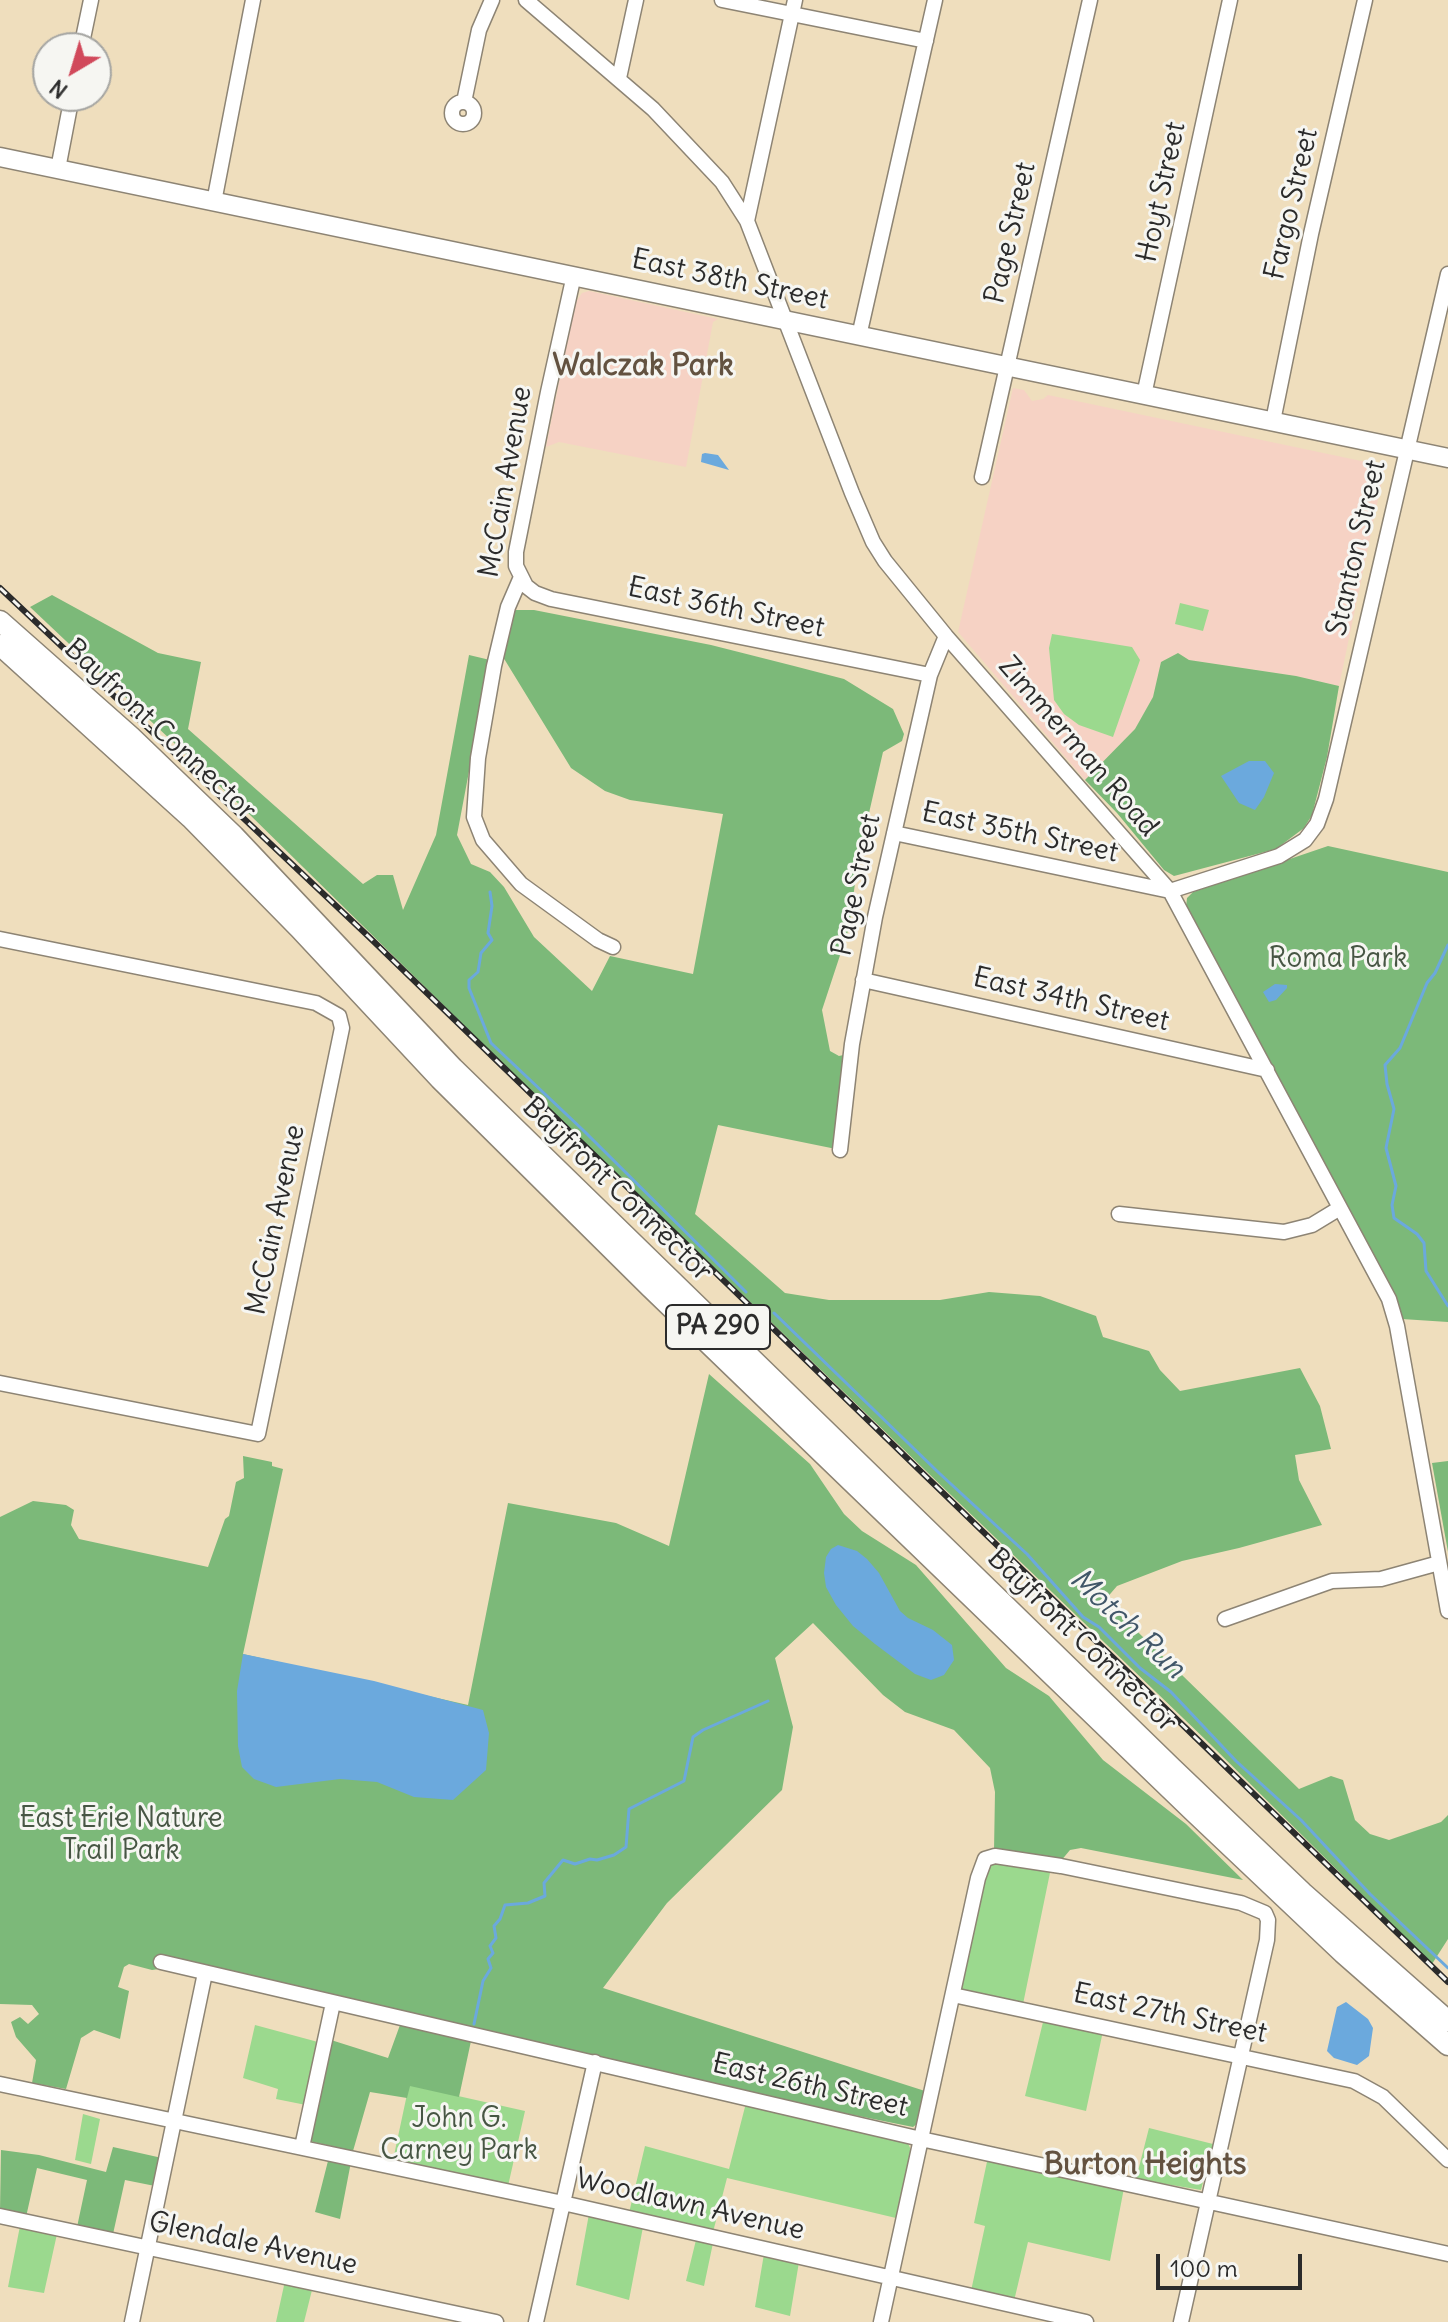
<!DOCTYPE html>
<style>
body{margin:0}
#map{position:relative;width:1448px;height:2322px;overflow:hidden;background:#efdebd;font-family:Delius,sans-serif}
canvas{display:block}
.north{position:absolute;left:32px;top:32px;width:80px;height:80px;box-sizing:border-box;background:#f6f6f2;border:2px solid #a5a5a2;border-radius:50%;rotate:218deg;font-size:22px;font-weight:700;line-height:32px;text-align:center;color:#2b2b2b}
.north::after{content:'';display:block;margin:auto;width:28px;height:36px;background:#d1495b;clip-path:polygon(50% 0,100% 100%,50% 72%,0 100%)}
.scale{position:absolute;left:1156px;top:2254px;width:146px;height:36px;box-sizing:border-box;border:4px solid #2b2b2b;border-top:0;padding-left:10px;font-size:24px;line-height:28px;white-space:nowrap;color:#2b2b2b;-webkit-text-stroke:6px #f6f6f2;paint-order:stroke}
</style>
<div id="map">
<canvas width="1448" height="2322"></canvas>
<div class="north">N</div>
<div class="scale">100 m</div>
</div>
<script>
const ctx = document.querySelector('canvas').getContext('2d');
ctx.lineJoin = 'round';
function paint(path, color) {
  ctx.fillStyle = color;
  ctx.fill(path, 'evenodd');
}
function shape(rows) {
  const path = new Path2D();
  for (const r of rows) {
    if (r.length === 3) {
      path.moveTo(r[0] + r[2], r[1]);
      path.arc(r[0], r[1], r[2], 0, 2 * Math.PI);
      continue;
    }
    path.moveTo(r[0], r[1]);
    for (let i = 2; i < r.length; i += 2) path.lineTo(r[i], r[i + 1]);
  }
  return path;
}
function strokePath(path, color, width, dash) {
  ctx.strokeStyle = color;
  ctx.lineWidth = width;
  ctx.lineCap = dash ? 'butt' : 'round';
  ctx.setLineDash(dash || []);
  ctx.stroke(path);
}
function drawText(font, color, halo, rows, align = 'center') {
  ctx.font = font + ' Delius,sans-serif';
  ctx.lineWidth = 6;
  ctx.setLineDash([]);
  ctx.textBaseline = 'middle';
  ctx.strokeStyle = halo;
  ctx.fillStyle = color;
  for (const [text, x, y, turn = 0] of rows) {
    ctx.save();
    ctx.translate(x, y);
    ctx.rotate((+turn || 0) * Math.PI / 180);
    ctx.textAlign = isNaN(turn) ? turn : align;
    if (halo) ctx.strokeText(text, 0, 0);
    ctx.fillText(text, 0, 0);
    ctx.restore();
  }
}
paint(shape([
 [589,291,718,319,713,322,686,467,559,442,546,447,575,303,582,293],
 [1013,388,1024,390,1032,401,1043,399,1048,395,1385,466,1339,686,1296,676,1189,660,1178,653,1161,662,1153,697,1135,729,1085,780,958,632]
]), '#f6d2c4');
paint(shape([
 [1180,603,1209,610,1203,631,1175,624],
 [1052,634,1132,647,1140,660,1113,737,1079,725,1064,714,1054,700,1049,648],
 [994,1861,1051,1868,1023,2004,964,1992,960,1987,986,1868],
 [1044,2018,1103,2031,1086,2111,1025,2096],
 [255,2025,318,2042,306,2105,276,2099,278,2089,243,2078],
 [409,2085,525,2111,508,2186,393,2160],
 [746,2103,907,2141,911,2150,896,2218,727,2178,713,2232,629,2213,645,2146,729,2169],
 [83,2114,100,2119,91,2164,75,2160],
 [1149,2128,1213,2144,1201,2190,1136,2179],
 [988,2157,1124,2188,1110,2261,1028,2242,1014,2301,971,2291,985,2226,974,2223],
 [589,2214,643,2227,629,2300,576,2285],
 [20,2226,57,2234,44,2293,8,2287],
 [696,2240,713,2243,704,2286,686,2281],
 [764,2254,799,2262,790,2316,755,2307],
 [285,2281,313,2286,304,2322,276,2322]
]), '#9bd98e');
paint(shape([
 [52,595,158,653,201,662,188,729,363,884,377,875,393,875,403,910,436,835,469,655,490,660,457,835,471,864,490,872,504,887,534,937,592,991,610,956,693,974,723,814,630,800,605,791,571,768,503,657,513,610,534,610,711,645,794,666,844,679,893,709,904,734,902,741,883,752,858,861,849,928,822,1010,830,1051,839,1056,848,1054,836,1149,718,1125,695,1214,785,1293,829,1300,940,1300,989,1292,1040,1296,1096,1316,1103,1337,1149,1351,1160,1370,1180,1391,1300,1368,1320,1406,1331,1449,1295,1455,1299,1480,1322,1525,1239,1548,1182,1561,1117,1586,1105,1600,1299,1789,1331,1776,1343,1780,1355,1820,1370,1834,1389,1840,1441,1822,1448,1815,1448,1939,1432,1964,1209,1743,539,1099,245,810,30,607],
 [1178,653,1189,660,1296,676,1339,686,1327,757,1312,815,1304,828,1276,849,1174,876,1164,870,1117,813,1085,780,1135,729,1153,697,1161,662],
 [1328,846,1448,872,1448,1322,1402,1319,1378,1263,1186,907,1187,898,1193,892],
 [709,1374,810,1464,844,1514,862,1531,916,1565,1006,1668,1049,1696,1103,1760,1186,1824,1243,1880,1081,1848,1070,1850,1060,1862,994,1851,995,1792,990,1768,954,1730,905,1712,883,1695,813,1623,775,1658,793,1727,782,1790,667,1903,603,1988,925,2091,918,2123,913,2127,799,2104,263,1978,162,1957,159,1969,152,1970,129,1964,124,1967,118,1987,129,1991,120,2039,94,2030,81,2038,66,2089,32,2083,36,2060,16,2037,11,2022,20,2017,28,2024,39,2014,32,2005,0,2004,0,1517,33,1501,66,1505,74,1510,71,1525,79,1539,208,1567,225,1519,229,1516,236,1482,244,1478,243,1456,272,1462,272,1466,283,1469,243,1654,468,1705,508,1503,616,1523,669,1546],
 [1448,1461,1448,1552,1432,1463],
 [400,2025,471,2041,459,2097,410,2086,407,2098,370,2092,353,2151,309,2141,331,2040,388,2058],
 [113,2147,162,2158,155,2186,125,2180,113,2234,77,2227,87,2180,37,2168,26,2217,0,2211,1,2150,39,2155,106,2172],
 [329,2157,351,2162,340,2219,315,2212]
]), '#7cb979');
paint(shape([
 [705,453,718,455,729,470,701,462,702,454],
 [1249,761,1265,761,1274,773,1264,797,1255,810,1239,803,1221,776],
 [1275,984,1287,985,1287,988,1276,1000,1269,1002,1263,992],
 [838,1545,857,1551,867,1559,879,1573,900,1611,908,1618,933,1630,952,1645,954,1660,944,1675,931,1680,915,1674,875,1644,853,1626,836,1605,826,1587,824,1573,826,1557,831,1549],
 [243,1654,374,1681,483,1710,489,1733,486,1770,453,1800,414,1797,377,1782,340,1779,276,1787,254,1779,242,1767,238,1746,237,1691],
 [1346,2002,1368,2019,1373,2028,1369,2056,1357,2065,1334,2058,1327,2051,1337,2007]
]), '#6ba9dd');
strokePath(shape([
 [490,892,492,906,488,933,492,940,481,953,478,972,469,980,469,988,491,1043,584,1131,746,1292],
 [1448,945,1435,973,1427,983,1400,1048,1385,1065,1387,1084,1394,1109,1386,1148,1396,1186,1392,1205,1394,1218,1417,1234,1424,1243,1426,1271,1448,1306],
 [774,1313,939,1473,1027,1554,1083,1617,1099,1627,1140,1668,1171,1692,1236,1761,1301,1820,1370,1894,1448,1968],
 [474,2024,483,1981,491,1968,488,1959,493,1953,490,1946,496,1938,494,1926,500,1919,505,1905,528,1903,545,1896,544,1883,563,1860,575,1864,590,1859,597,1860,614,1855,626,1847,629,1809,684,1781,693,1737,703,1730,768,1701]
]), '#6ba9dd', 3);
const minor = shape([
 [526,0,653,109,722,182,747,221,852,493,873,542,885,561,946,636,1170,891,1389,1299,1397,1326,1448,1611],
 [722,0,926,41],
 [81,48,91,0],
 [619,78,636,0],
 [463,113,11],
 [464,102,479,30,492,0],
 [58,169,72,96],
 [214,202,253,0],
 [747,221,795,0],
 [574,275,548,392,516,552,516,566,526,586,535,593,551,599,930,675],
 [859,336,935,0],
 [1144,395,1230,0],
 [1273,421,1311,234,1365,0],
 [982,477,1090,0],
 [521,577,508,607,494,666,478,758,474,817,483,840,521,884,598,940,613,947],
 [894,833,1170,891,1279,856,1305,840,1317,824,1326,799,1448,274],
 [0,939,316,1003,339,1016,342,1028,258,1434,0,1383],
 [863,980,1267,1070],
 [840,1150,852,1044,875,917,930,675,946,636],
 [1119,1214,1284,1232,1312,1225,1340,1208],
 [1225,1619,1332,1581,1381,1579,1439,1563],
 [161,1962,921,2139,1448,2254],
 [953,1995,1354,2081,1383,2097,1448,2160],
 [0,2084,563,2203,1086,2322],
 [302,2147,333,2003],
 [0,2216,496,2322],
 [132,2322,205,1973],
 [536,2322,595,2062],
 [881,2322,978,1878,985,1859,995,1856,1061,1866,1241,1903,1265,1913,1268,1920,1267,1940,1181,2322]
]);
const major = shape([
 [0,157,1448,458]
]);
const highway = shape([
 [0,621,130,736,234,836,453,1068,1172,1768,1303,1893,1448,2021],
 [0,645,191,818,299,928,440,1079,650,1287,1193,1811,1343,1953,1448,2045]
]);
strokePath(minor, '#8d8474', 17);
strokePath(major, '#8d8474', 21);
strokePath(highway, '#8d8474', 23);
strokePath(minor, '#fff', 14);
strokePath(major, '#fff', 18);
strokePath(highway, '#fff', 20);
const rail = shape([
 [0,588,368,936,1448,1982]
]);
strokePath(rail, '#2b2b2b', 6);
strokePath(rail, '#f6f6f2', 3, [9]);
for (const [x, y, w] of [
 [718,1327,104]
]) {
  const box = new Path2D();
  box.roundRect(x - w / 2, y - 22, w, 44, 6);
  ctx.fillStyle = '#f6f6f2';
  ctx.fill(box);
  strokePath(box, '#2b2b2b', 2);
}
drawText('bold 26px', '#2b2b2b', null, [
 ["PA 290",718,1327]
]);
drawText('28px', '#2b2b2b', '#f6f6f2', [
 ["Hoyt Street",1162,192,-78],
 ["Fargo Street",1292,204,-77],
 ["Page Street",1011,233,-77],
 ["East 38th Street",730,280,12],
 ["McCain Avenue",506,482,-80],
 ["Stanton Street",1357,548,-77],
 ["East 36th Street",726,608,12],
 ["Bayfront Connector",160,730,43],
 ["Zimmerman Road",1078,747,49],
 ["East 35th Street",1020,833,12],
 ["Page Street",857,885,-78],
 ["East 34th Street",1071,1000,13],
 ["Bayfront Connector",617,1190,44],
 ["McCain Avenue",276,1220,-78],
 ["Bayfront Connector",1082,1641,44],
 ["East 27th Street",1170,2014,12],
 ["East 26th Street",810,2086,13],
 ["Woodlawn Avenue",690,2205,13],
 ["Glendale Avenue",253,2244,12]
]);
drawText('28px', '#475644', '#f6f6f2', [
 ["Roma Park",1338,959],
 ["East Erie Nature",121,1819],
 ["Trail Park",121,1851],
 ["John G.",459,2119],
 ["Carney Park",459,2151]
]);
drawText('bold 30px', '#635240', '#f6f6f2', [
 ["Walczak Park",643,366],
 ["Burton Heights",1145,2165]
]);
drawText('italic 30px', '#415769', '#f6f6f2', [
 ["Motch Run",1127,1624,43]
]);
</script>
